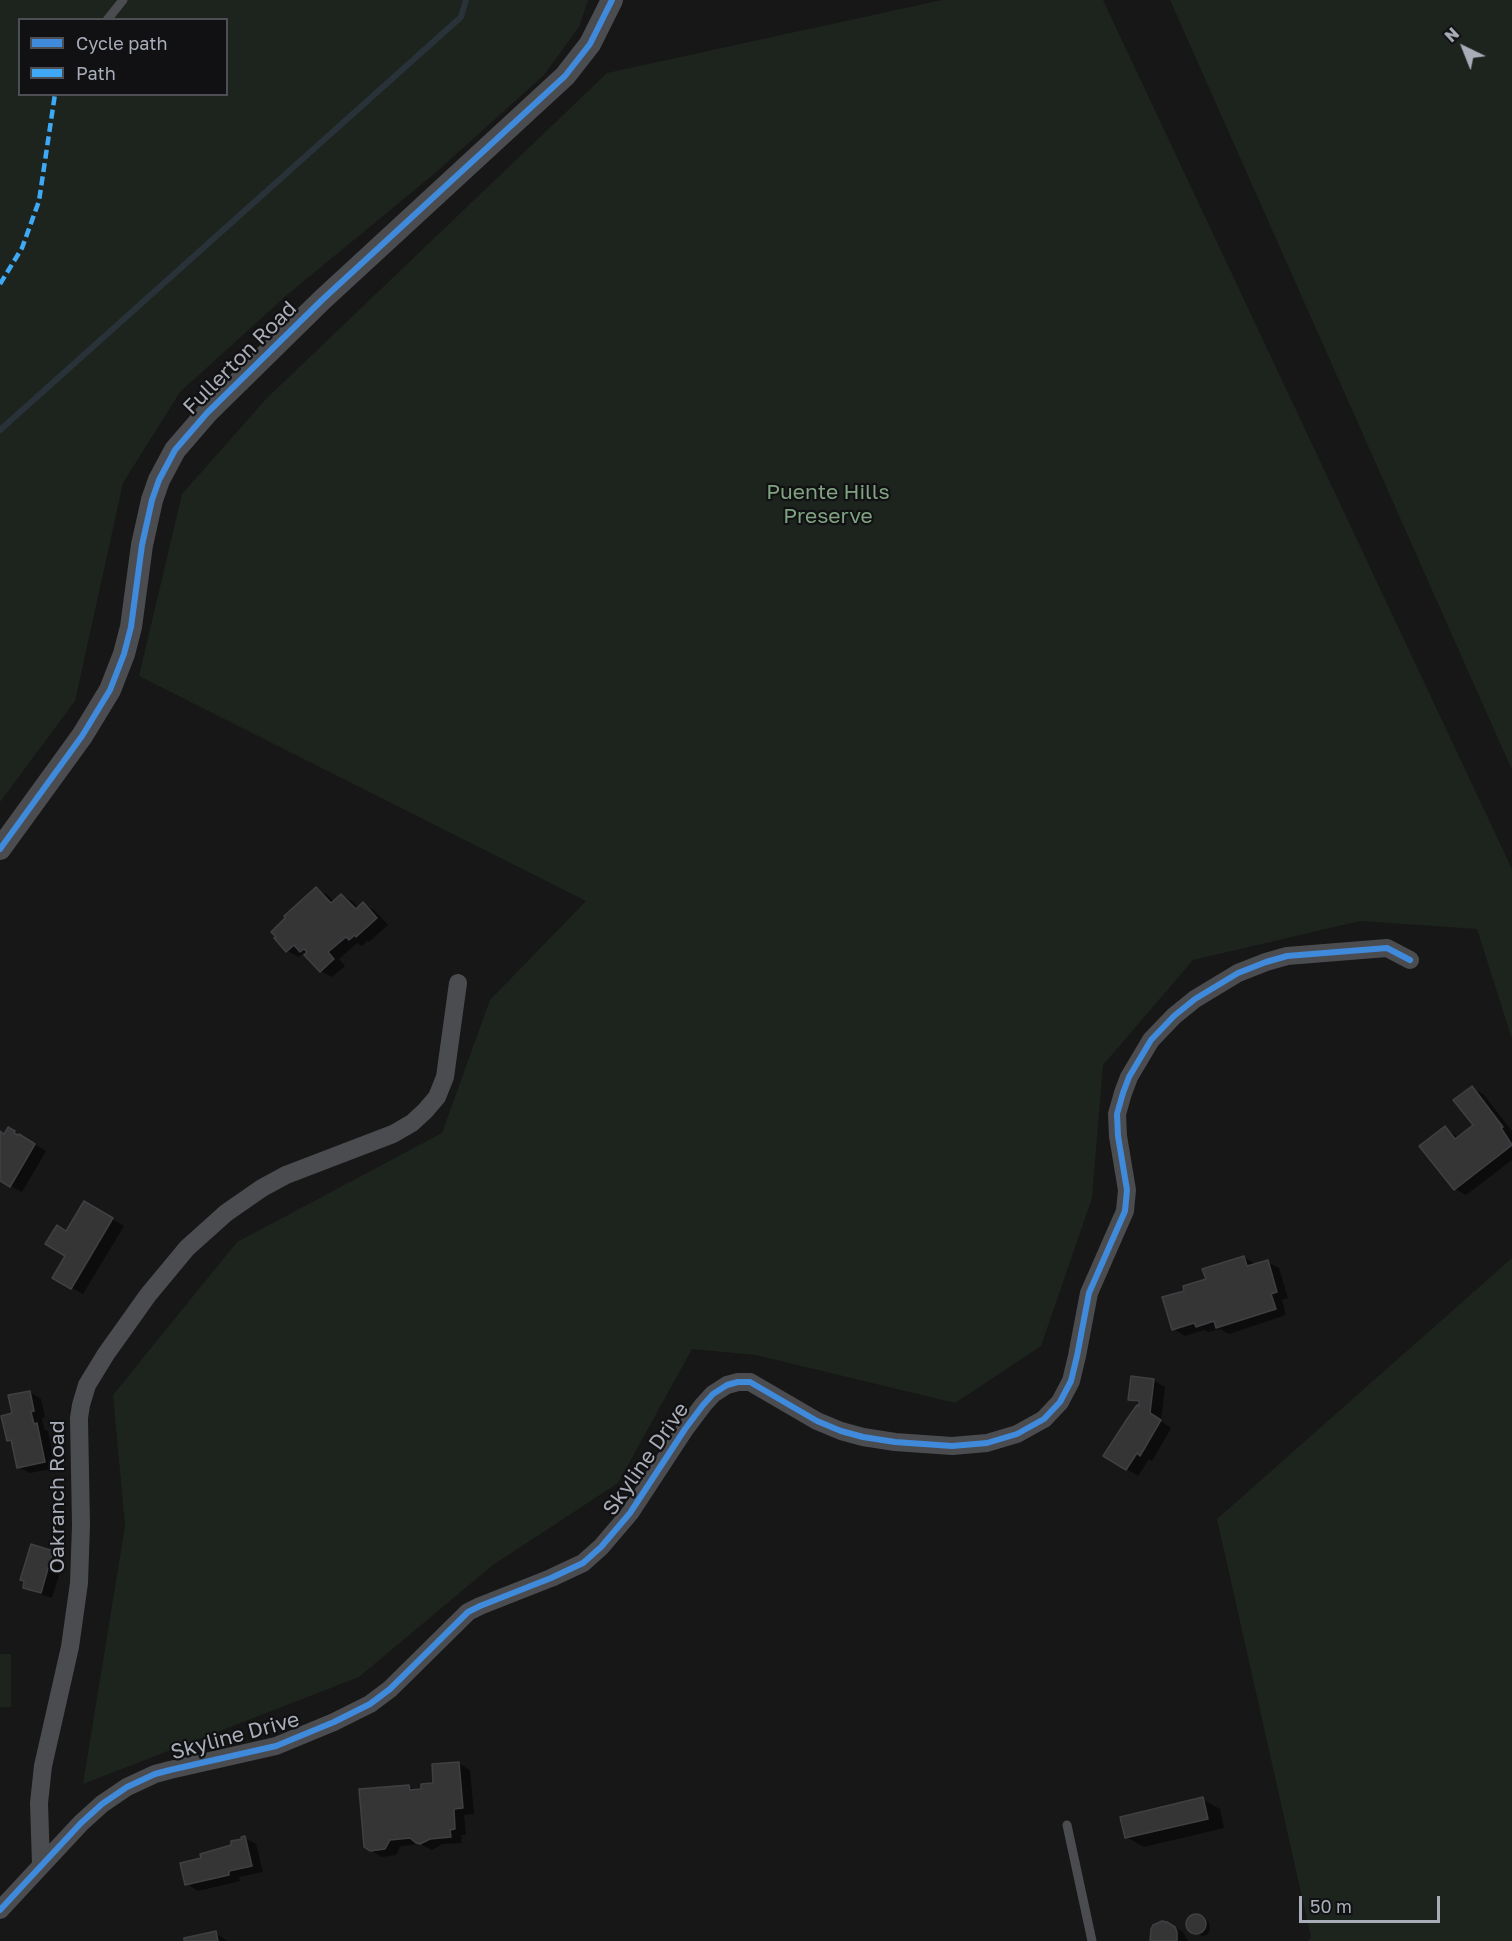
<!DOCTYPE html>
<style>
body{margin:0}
#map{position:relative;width:1512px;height:1941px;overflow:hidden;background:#171717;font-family:"Golos Text",sans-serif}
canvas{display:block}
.legend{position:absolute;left:18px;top:18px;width:210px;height:78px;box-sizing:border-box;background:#111113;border:2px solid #4d4f55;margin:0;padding:8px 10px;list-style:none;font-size:18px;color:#a8adb8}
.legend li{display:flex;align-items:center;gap:12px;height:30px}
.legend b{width:30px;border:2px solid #4d4f55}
.north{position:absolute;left:1434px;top:18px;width:60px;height:60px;-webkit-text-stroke:4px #111113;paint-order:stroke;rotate:317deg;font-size:16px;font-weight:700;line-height:24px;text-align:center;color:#a8adb8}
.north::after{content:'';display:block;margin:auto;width:21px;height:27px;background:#a8adb8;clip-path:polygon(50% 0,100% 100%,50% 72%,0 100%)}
.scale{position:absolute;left:1299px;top:1896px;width:141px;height:27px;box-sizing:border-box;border:3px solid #a8adb8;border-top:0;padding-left:8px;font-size:18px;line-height:21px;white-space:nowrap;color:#a8adb8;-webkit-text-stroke:4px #111113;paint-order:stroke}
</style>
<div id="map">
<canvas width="1512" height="1941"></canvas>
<ul class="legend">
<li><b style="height:8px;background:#408adc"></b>Cycle path</li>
<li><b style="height:8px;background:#3fa9f5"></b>Path</li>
</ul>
<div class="north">N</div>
<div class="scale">50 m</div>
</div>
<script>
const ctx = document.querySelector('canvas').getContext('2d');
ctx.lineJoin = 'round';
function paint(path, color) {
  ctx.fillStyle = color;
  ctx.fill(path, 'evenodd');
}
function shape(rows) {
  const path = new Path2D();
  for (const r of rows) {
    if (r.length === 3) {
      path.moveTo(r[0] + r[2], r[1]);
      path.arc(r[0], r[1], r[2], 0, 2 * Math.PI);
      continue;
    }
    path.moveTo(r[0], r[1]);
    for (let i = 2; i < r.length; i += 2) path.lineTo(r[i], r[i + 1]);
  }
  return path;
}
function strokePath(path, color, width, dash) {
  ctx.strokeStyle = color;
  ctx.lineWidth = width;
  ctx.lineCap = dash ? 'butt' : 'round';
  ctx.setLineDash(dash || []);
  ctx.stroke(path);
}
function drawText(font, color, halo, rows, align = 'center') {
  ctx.font = font + ' "Golos Text",sans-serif';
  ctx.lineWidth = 4.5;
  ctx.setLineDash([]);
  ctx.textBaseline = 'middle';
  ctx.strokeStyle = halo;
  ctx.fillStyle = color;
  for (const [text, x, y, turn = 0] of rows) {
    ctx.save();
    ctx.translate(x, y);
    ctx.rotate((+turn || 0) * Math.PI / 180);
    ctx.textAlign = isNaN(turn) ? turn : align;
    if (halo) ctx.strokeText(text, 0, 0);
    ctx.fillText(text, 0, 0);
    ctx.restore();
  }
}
paint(shape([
 [0,0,588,0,579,27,544,75,434,174,287,295,180,392,123,483,75,701,0,802],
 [20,20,226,20,226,94,20,94],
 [942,0,1103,0,1512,869,1512,1039,1477,929,1360,921,1193,960,1103,1065,1092,1198,1041,1346,955,1403,756,1355,692,1349,618,1483,493,1565,359,1677,83,1784,125,1526,113,1395,237,1242,442,1133,490,1000,586,901,139,676,182,494,267,398,607,73],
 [1170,0,1512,0,1512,770],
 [1512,1258,1512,1941,1308,1941,1311,1937,1217,1519],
 [0,1654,11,1654,11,1707,0,1707]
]), '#1d241e');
paint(shape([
 [316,889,328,895,334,902,342,895,353,902,359,908,364,904,375,911,388,925,369,942,367,941,362,946,357,943,339,959,345,966,332,977,321,971,307,954,304,952,299,957,287,951],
 [1472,1088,1483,1094,1512,1131,1512,1160,1466,1195,1455,1189,1445,1128,1459,1138,1475,1125],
 [8,1129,46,1151,22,1192,0,1180,0,1133,5,1136],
 [84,1203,124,1226,83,1294,54,1278,67,1256,67,1233],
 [1244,1257,1255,1264,1267,1262,1279,1268,1288,1298,1282,1300,1286,1315,1229,1334,1220,1329,1208,1332,1204,1330,1185,1336,1174,1329,1186,1292],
 [1153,1380,1165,1387,1161,1421,1171,1428,1152,1461,1149,1459,1138,1476,1126,1469,1140,1405,1130,1399],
 [30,1392,41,1399,45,1417,42,1418,44,1429,48,1431,56,1468,30,1473,18,1467,14,1443,8,1440,14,1415],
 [52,1552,64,1559,52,1598,36,1593,24,1587],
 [458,1763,470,1770,474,1814,464,1815,466,1835,461,1835,462,1843,442,1844,432,1850,420,1844,401,1846,396,1855,382,1857,370,1850,409,1786,417,1791,435,1784],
 [1202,1799,1220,1809,1224,1828,1144,1847,1126,1837],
 [245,1838,256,1844,263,1872,239,1877,240,1881,198,1891,187,1884,203,1859,244,1841],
 [1193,1915,1198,1915,1209,1922,1210,1930,1207,1935,1202,1936,1188,1928,1187,1922],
 [1171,1926,1183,1932,1188,1941,1152,1941],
 [216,1933,227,1941,186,1941]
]), '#0007');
strokePath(shape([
 [0,430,461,17,466,0]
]), '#2a3239', 6);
const building = shape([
 [316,887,331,903,341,894,356,909,363,902,377,918,356,937,355,935,349,940,346,937,328,952,334,959,320,972,304,955,307,952,304,949,300,952,294,945,286,952,274,938,276,937,271,932,285,918,284,916,316,887],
 [1472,1086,1503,1127,1501,1128,1512,1145,1454,1190,1419,1146,1445,1126,1455,1139,1473,1125,1453,1100,1472,1086],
 [8,1127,15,1131,14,1133,18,1135,19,1134,35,1144,10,1187,0,1181,0,1131,4,1134,8,1127],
 [84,1201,113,1218,71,1289,52,1278,65,1256,45,1244,57,1225,66,1231,84,1201],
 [1244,1256,1247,1266,1268,1260,1277,1292,1271,1294,1276,1309,1216,1328,1214,1321,1196,1327,1194,1323,1172,1330,1162,1297,1184,1291,1183,1286,1206,1279,1202,1269,1244,1256],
 [1131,1376,1154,1379,1150,1413,1161,1420,1140,1456,1137,1453,1126,1470,1103,1456,1127,1419,1137,1405,1139,1406,1139,1401,1128,1400,1131,1376],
 [30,1391,34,1411,31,1412,34,1424,37,1423,45,1462,17,1468,11,1440,7,1441,1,1416,12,1413,8,1395,30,1391],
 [31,1544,53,1551,41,1593,23,1588,24,1581,20,1580,31,1544],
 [459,1762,463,1808,454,1809,455,1829,450,1830,451,1837,430,1839,420,1844,416,1843,410,1838,390,1840,385,1849,370,1851,364,1847,359,1789,409,1785,410,1790,421,1789,421,1784,433,1783,432,1764,459,1762],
 [1203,1797,1208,1819,1125,1838,1120,1817,1203,1797],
 [245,1836,252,1866,229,1871,229,1875,185,1885,180,1863,201,1858,200,1854,231,1845,231,1841,242,1839,241,1837,245,1836],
 [1196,1924,10],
 [1162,1921,1167,1922,1175,1927,1177,1932,1177,1941,1150,1941,1151,1929,1153,1925,1162,1921],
 [216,1931,218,1941,184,1941,184,1938,216,1931]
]);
paint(building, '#353536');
strokePath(building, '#3f4043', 1.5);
strokePath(shape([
 [107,20,123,0],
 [1067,1825,1092,1941]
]), '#4b4c50', 9);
strokePath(shape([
 [41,1864,39,1803,43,1766,70,1647,79,1583,81,1525,79,1418,81,1405,87,1385,106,1354,148,1295,187,1248,226,1213,262,1188,286,1175,393,1134,412,1123,425,1111,437,1097,445,1077,458,983],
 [0,1910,81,1823,102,1804,127,1787,155,1774,170,1770,276,1746,334,1722,370,1704,390,1689,468,1612,480,1606,551,1578,583,1563,601,1547,630,1513,685,1429,703,1405,713,1394,727,1385,738,1382,750,1382,817,1421,841,1431,863,1437,895,1442,952,1446,987,1443,1017,1434,1044,1419,1060,1402,1071,1381,1077,1356,1089,1293,1125,1211,1127,1190,1118,1136,1117,1114,1123,1093,1129,1077,1151,1040,1174,1016,1195,999,1238,973,1266,962,1287,956,1387,948,1410,960]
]), '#4b4c50', 18);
strokePath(shape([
 [0,849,82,736,110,690,124,654,131,627,142,545,152,500,159,480,175,450,207,413,322,300,565,76,590,44,612,0]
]), '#4b4c50', 22);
strokePath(shape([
 [0,284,22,248,39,201,55,94]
]), '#3fa9f5', 4.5, [9, 4.5]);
strokePath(shape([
 [0,849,82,736,110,690,124,654,131,627,142,545,152,500,159,480,175,450,207,413,322,300,565,76,590,44,612,0],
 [0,1910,81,1823,102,1804,127,1787,155,1774,170,1770,276,1746,334,1722,370,1704,390,1689,468,1612,480,1606,551,1578,583,1563,601,1547,630,1513,685,1429,703,1405,713,1394,727,1385,738,1382,750,1382,817,1421,841,1431,863,1437,895,1442,952,1446,987,1443,1017,1434,1044,1419,1060,1402,1071,1381,1077,1356,1089,1293,1125,1211,1127,1190,1118,1136,1117,1114,1123,1093,1129,1077,1151,1040,1174,1016,1195,999,1238,973,1266,962,1287,956,1387,948,1410,960]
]), '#408adc', 6);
drawText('21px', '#a8adb8', '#111113', [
 ["Fullerton Road",240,358,-45],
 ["Skyline Drive",646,1459,-55],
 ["Oakranch Road",57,1497,-90],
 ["Skyline Drive",235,1736,-15]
]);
drawText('21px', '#7fa381', '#111113', [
 ["Puente Hills",828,492],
 ["Preserve",828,516]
]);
</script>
